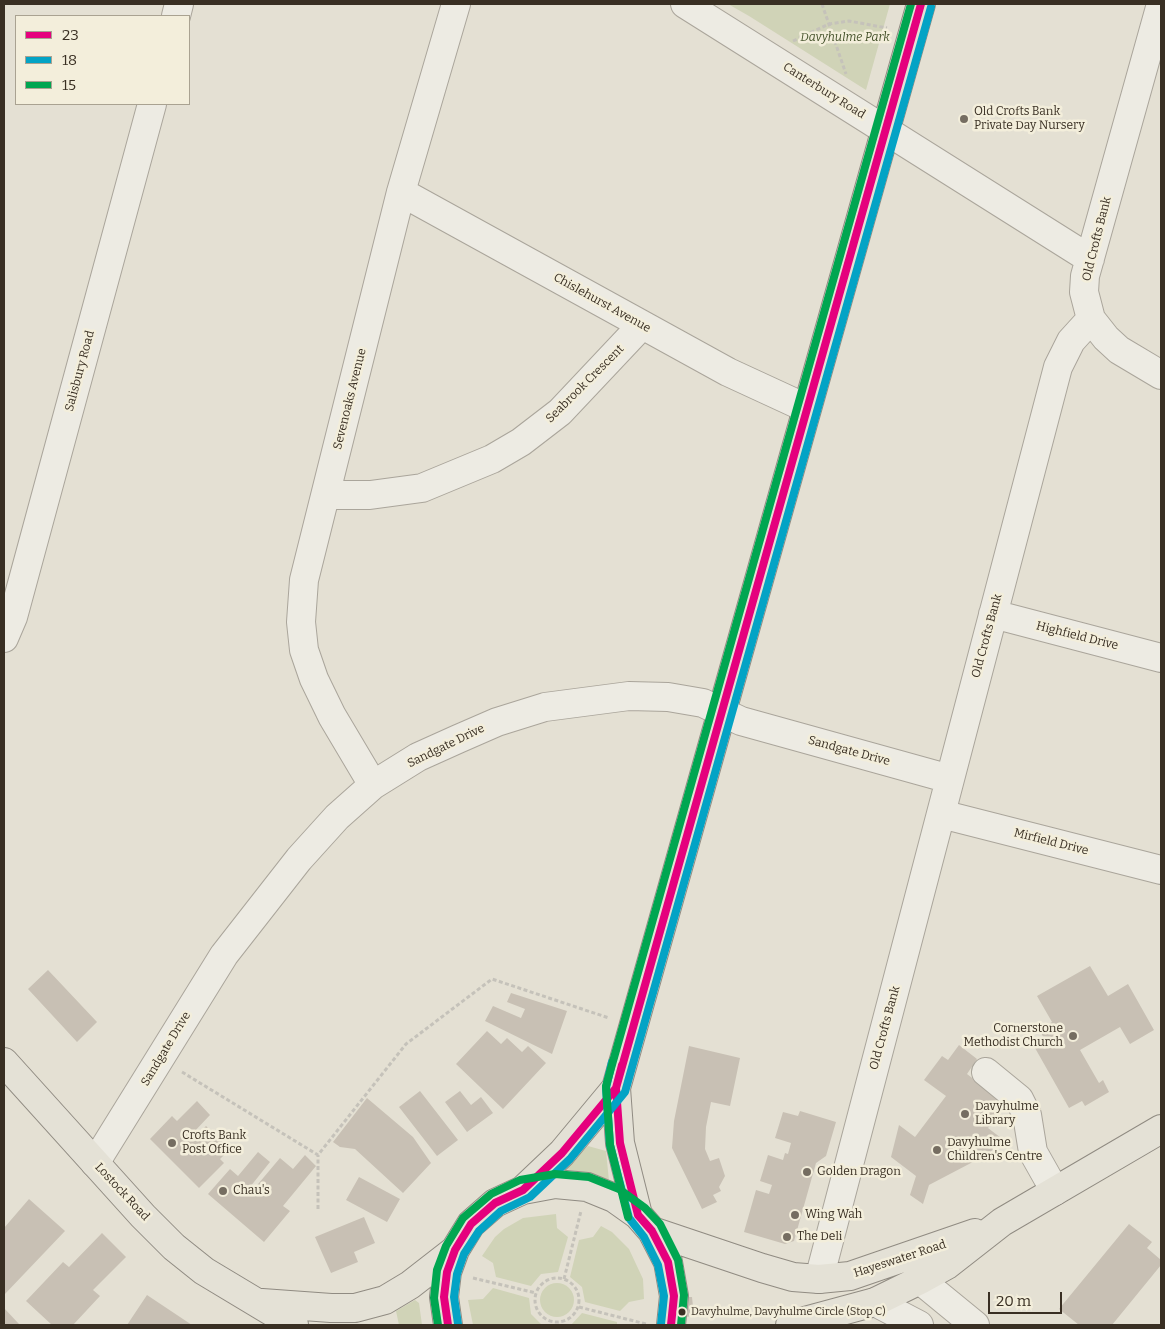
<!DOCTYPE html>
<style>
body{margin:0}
#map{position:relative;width:1165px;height:1329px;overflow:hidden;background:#e4e0d3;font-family:Bitter,serif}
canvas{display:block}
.frame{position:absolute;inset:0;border:5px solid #392f23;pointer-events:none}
.legend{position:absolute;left:15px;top:15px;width:175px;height:90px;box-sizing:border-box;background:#f3eedb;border:1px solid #a9a291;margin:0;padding:6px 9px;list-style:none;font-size:15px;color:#392f23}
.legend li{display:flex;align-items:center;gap:10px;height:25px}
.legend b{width:25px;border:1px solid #a9a291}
.scale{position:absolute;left:988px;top:1292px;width:74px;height:22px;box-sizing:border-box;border:2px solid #392f23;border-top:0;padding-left:6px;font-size:15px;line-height:18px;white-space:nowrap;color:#392f23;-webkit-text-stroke:4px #f3eedb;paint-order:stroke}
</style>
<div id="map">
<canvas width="1165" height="1329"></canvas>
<div class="frame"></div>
<ul class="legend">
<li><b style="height:6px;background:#e5007d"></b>23</li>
<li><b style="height:6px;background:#03a3c5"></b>18</li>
<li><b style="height:6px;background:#00a651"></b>15</li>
</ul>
<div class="scale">20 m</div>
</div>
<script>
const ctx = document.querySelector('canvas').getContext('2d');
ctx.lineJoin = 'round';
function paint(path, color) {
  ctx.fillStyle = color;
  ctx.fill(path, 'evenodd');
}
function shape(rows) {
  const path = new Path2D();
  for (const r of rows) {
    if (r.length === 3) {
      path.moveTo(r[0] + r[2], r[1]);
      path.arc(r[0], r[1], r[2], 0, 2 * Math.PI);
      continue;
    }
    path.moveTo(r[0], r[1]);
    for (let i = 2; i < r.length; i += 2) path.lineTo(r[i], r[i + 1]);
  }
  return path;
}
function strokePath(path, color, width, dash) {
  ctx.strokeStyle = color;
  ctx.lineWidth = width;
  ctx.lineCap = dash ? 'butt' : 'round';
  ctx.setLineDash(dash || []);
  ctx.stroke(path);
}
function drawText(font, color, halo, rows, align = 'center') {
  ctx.font = font + ' Bitter,serif';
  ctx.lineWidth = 5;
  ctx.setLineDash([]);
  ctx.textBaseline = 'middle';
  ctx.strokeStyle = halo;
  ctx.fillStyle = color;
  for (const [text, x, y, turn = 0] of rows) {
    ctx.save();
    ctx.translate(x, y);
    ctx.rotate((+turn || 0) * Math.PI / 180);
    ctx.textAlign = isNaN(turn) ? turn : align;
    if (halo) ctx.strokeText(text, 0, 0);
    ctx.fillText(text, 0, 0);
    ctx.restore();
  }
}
paint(shape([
 [728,4,890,4,866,90,749,16],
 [588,1146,606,1151,609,1181,589,1173,564,1169],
 [556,1214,557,1228,568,1237,558,1272,541,1274,531,1286,496,1277,493,1263,482,1256,495,1237,504,1229,523,1218],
 [601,1226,612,1232,629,1249,643,1279,644,1299,629,1302,620,1311,585,1302,582,1287,570,1277,579,1240,593,1237],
 [557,1300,17],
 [493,1288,529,1298,531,1314,542,1325,473,1325,468,1300,483,1299],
 [415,1300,419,1303,422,1325,399,1325,396,1311],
 [582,1313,617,1322,617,1325,571,1325]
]), '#d0d3b7');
paint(shape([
 [1090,966,1108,996,1128,984,1154,1030,1130,1044,1120,1027,1080,1050,1099,1083,1103,1080,1109,1092,1085,1106,1082,1101,1069,1108,1035,1048,1046,1041,1039,1030,1052,1022,1037,996],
 [48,970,97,1022,77,1042,28,989],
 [511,993,567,1011,552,1054,485,1021,493,1006,521,1018,525,1009,507,1002],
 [487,1031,501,1044,507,1038,522,1052,528,1046,546,1063,503,1109,456,1064],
 [959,1045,977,1059,967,1074,1006,1104,988,1128,1001,1138,990,1153,929,1185,923,1204,910,1195,916,1176,891,1157,899,1125,915,1137,946,1096,924,1080,942,1056,948,1060],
 [689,1046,740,1058,730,1106,711,1102,706,1127,705,1149,710,1161,719,1158,725,1176,719,1187,721,1191,713,1195,717,1202,702,1209,672,1148,674,1121],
 [420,1091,458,1140,437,1156,399,1107],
 [460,1091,471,1105,481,1097,493,1113,467,1132,445,1102],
 [367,1098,413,1137,431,1163,403,1193,355,1149,340,1147,333,1142],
 [197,1101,210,1115,193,1133,196,1136,206,1126,230,1149,220,1159,224,1163,199,1188,150,1139,172,1116,177,1121],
 [800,1111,836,1122,826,1156,816,1163,794,1241,785,1244,744,1232,756,1190,769,1194,772,1185,760,1181,768,1155,783,1160,785,1153,788,1154,791,1143,775,1138,783,1112,798,1116],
 [258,1152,270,1162,250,1187,253,1190,280,1158,293,1169,305,1155,316,1166,283,1206,290,1211,264,1242,208,1194,230,1169,238,1176],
 [359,1177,400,1199,387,1222,346,1200],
 [29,1199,65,1231,4,1295,4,1228],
 [364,1217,375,1243,354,1252,358,1262,331,1273,315,1237],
 [1129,1224,1152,1242,1147,1248,1161,1260,1161,1265,1112,1325,1079,1325,1059,1309],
 [102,1233,126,1257,93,1290,100,1296,73,1325,52,1325,26,1301,63,1262,69,1267],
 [147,1295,192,1325,127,1325],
 [683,1297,692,1297,694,1316,685,1317],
 [4,1308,19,1324,17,1325,4,1325]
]), '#c8c0b4');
const minor = shape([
 [685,4,1090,259],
 [1161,4,1085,276,1084,292,1091,319,1106,338,1119,350,1161,375],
 [176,16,179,4],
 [401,192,728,372,806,408],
 [327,495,370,495,422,488,492,459,521,442,560,412,642,325],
 [993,614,1161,658],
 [4,638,13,617,152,104],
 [373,785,332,716,314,679,304,650,301,622,304,580,401,192,456,4],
 [941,814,1161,870],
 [986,1072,1019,1099,1027,1115,1033,1152,1055,1191],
 [95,1163,224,955,299,859,337,817,373,785,418,757,458,739,497,722,545,707,629,696,668,697,703,703,741,721,950,779],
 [819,1279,1058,367,1071,341,1091,319],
 [920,1280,975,1325],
 [875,1302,919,1325]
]);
const major = shape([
 [4,1062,143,1216,174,1247,204,1271,294,1325],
 [523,1190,562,1153,616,1088],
 [638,1215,620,1143,616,1088,921,4],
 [652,1231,762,1268,793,1277,819,1279,850,1276,975,1233],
 [262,1303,331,1308,355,1308,385,1300,410,1285,455,1250],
 [448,1325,444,1297,447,1272,455,1250,471,1224,495,1203,523,1190,555,1184,587,1187,614,1198,638,1215,652,1231,668,1262,674,1296,671,1325],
 [790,1325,875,1302,920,1280,947,1265,1002,1222,1161,1129]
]);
strokePath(minor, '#aaa59b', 30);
strokePath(major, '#908b82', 30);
strokePath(shape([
 [822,4,846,74],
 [793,41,829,24,849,21,887,28],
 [182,1072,318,1155,406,1044,492,979,609,1018],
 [318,1209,318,1155],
 [557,1300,22],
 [473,1278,536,1293],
 [564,1279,581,1211],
 [579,1307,646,1324]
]), '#c5c2ba', 3, [4, 2.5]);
strokePath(minor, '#edebe3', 28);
strokePath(major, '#e4e1d6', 28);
strokePath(shape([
 [622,1065,616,1088,620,1143,638,1215,652,1231,668,1262,674,1296,671,1325],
 [448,1325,444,1297,447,1272,455,1250,471,1224,495,1203,523,1190,562,1153,616,1088,921,4]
]), '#e5007d', 8);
strokePath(shape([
 [612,1062,606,1088,610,1145,629,1218,644,1237,658,1265,664,1296,661,1324],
 [458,1324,454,1297,457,1274,464,1254,479,1231,501,1211,530,1197,570,1159,625,1092,931,7]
]), '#03a3c5', 8);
strokePath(shape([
 [628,1217,610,1145,606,1086,911,4],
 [438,1325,434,1298,437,1270,446,1246,463,1218,491,1194,520,1180,555,1174,589,1177,619,1189,645,1208,660,1224,678,1260,684,1295,681,1325]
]), '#00a651', 8);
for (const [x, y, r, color] of [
 [964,119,5,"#756d61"],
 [1073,1036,5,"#756d61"],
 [965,1114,5,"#756d61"],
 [172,1143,5,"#756d61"],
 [937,1150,5,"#756d61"],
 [807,1172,5,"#756d61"],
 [223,1191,5,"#756d61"],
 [795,1215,5,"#756d61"],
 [787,1237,5,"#756d61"],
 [682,1312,4.5,"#392f23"]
]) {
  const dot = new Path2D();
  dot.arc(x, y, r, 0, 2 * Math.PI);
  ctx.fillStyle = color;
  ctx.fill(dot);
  strokePath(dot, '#f3eedb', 2);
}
drawText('11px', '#392f23', '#f3eedb', [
 ["Davyhulme, Davyhulme Circle (Stop C)",691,1312]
], 'left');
drawText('italic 12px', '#46532c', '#f3eedb', [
 ["Davyhulme Park",845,38]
]);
drawText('12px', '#392f23', '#f3eedb', [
 ["Canterbury Road",824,91,32],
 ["Old Crofts Bank",1097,239,-76],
 ["Chislehurst Avenue",602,303,29],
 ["Salisbury Road",80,371,-75],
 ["Seabrook Crescent",585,384,-45],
 ["Sevenoaks Avenue",350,399,-76],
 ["Old Crofts Bank",987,636,-75],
 ["Highfield Drive",1077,636,14],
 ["Sandgate Drive",446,746,-26],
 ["Sandgate Drive",849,751,15],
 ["Mirfield Drive",1051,842,14],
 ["Old Crofts Bank",885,1028,-75],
 ["Sandgate Drive",166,1049,-59],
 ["Lostock Road",122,1192,47],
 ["Hayeswater Road",900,1259,-18]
]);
drawText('12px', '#392f23', '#f3eedb', [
 ["Old Crofts Bank",974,112],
 ["Private Day Nursery",974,126],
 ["Cornerstone",1063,1029,"right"],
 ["Methodist Church",1063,1043,"right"],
 ["Davyhulme",975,1107],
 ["Library",975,1121],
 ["Crofts Bank",182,1136],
 ["Post Office",182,1150],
 ["Davyhulme",947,1143],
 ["Children's Centre",947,1157],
 ["Golden Dragon",817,1172],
 ["Chau's",233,1191],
 ["Wing Wah",805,1215],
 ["The Deli",797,1237]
], 'left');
</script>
